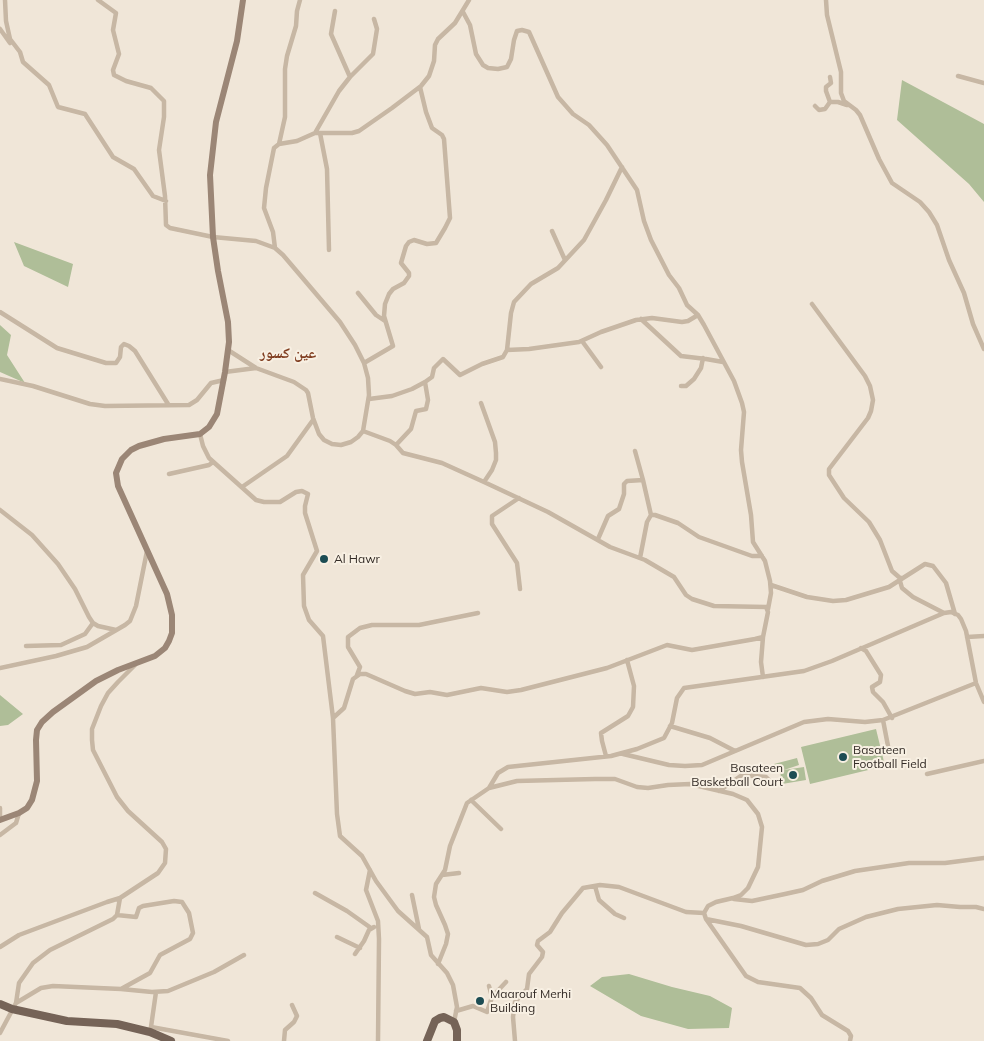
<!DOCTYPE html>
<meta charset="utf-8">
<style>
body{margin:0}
canvas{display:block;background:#f0e6d8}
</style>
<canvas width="984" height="1041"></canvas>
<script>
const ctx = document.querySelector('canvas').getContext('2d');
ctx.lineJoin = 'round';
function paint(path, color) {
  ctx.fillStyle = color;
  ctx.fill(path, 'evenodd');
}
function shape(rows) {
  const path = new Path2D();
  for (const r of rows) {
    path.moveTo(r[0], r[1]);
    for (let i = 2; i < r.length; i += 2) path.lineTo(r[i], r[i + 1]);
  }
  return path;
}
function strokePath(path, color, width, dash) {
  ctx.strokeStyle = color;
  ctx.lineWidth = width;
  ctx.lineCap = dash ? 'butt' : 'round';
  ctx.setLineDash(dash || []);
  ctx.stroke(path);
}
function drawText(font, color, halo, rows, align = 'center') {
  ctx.font = font + ' Mulish,"Noto Naskh Arabic",sans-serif';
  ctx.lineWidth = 4;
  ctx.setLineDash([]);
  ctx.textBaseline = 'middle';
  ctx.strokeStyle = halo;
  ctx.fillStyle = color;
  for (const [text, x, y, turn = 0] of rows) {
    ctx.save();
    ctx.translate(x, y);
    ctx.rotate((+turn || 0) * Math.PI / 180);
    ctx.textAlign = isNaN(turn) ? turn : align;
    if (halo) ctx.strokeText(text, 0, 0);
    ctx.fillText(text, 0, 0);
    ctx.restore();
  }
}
paint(shape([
 [902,80,984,124,984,202,969,184,897,120],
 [14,242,73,264,68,287,24,266],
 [0,325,11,335,7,355,25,383,0,372],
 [0,695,23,714,8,725,0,726],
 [876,729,885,766,810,784,801,747],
 [797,758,799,765,784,770,804,767,806,780,782,784,780,771,776,771,774,764],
 [629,974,672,987,710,996,732,1008,729,1028,688,1029,641,1016,590,986,602,977]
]), '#afbe98');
strokePath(shape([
 [5,0,6,21,10,39,20,52,23,62,49,85,58,107,85,114,113,157,134,169,153,196,166,201],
 [98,0,116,13,113,30,119,54,113,70,114,75,126,81,151,88,164,101,164,117,159,150,165,196,166,225,170,228,213,237,256,241,275,248,283,255,340,322,355,345,364,363,368,378,369,395,363,431,358,437,351,442,341,445,332,444,324,440,319,434,313,418,308,393,306,390,294,382,256,368,228,350],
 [826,0,827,15,841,72,841,93,844,101,856,110,860,115,879,159,892,183,920,202,929,212,937,225,949,260,964,293,973,324,984,349],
 [335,11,331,34,350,77],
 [463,12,470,25,476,54,483,65,488,68,498,69,507,67,511,59,514,40,517,31,522,30,529,32,558,97,573,114,589,125,607,145,637,190,644,221,651,240,669,275,679,288,687,305,698,315,704,325,734,381,742,403,744,412,741,450,742,462,751,515,753,542,765,561,770,581,771,593,768,609],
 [0,29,10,43],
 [958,76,984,83],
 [830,77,831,83,826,87,826,91,830,102],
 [815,106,819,110,825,109,830,102,838,102,847,105],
 [315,133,339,91,350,77,373,54,377,29,374,19],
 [320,133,327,169,329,250],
 [279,144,285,117,285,69,287,56,296,26,297,11,300,0],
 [552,231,565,260],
 [275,248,273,232,264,208,266,188,274,148,279,144,297,141,315,133,352,133,359,131,392,108,421,86,429,76,434,61,435,45,438,39,455,23,469,0],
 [358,293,376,315,385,321],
 [812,304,865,376,870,386,873,400,871,411,868,418,829,469,829,475,844,498,869,522,880,540,892,571,900,578,903,578,925,564,933,566,946,583,955,614],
 [0,312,57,348,106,363,116,363,120,357,121,347,124,344,129,346,135,351,168,404],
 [641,319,681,356,706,359,723,362],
 [582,341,601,367],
 [507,350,529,349,579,342,601,332,636,320,652,318,682,322,688,321,698,315],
 [364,363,393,346,384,316,385,304,389,294,393,289,404,283,409,276,409,273,401,263,406,246,409,242,414,240,427,244,436,243,445,228,450,218,444,139,442,135,432,128,426,112,420,87],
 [225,372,256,368],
 [0,379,33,386,90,404,105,406,189,405,197,400,211,383,224,380],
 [681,386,686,386,694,379,701,368,703,358],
 [369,399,392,396,412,389,425,382,432,377,434,368,443,359,460,375,482,364,503,357,507,350,511,313,514,302,531,284,558,268,584,240,606,200,622,167],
 [481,403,495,442,496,453,496,460,492,470,484,482],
 [200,434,203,446,209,458,256,500,264,502,280,502,296,492,302,491,308,494,305,506,305,513,317,551,303,575,304,606,309,620,323,636,333,718,344,708,353,679,360,674,366,674,405,691,415,694,430,692,447,695,481,688,507,692,521,690,607,668,667,645,692,650,755,639,763,637,768,612,766,607,714,606,692,599,686,595,674,577,645,560,610,547,548,512,484,482,442,463,403,453,396,445,390,441,363,431],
 [396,445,411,429,416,411,426,409,428,400,425,382],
 [635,451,643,480],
 [169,474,209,465,213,462],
 [242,487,287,456,313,420],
 [519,498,492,516,492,524,517,563,520,589],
 [0,510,32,535,58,564,75,589,89,617,93,623,98,626,116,630],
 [598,539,608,516,619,509,624,494,624,484,627,481,643,480,651,515],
 [640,558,647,522,651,515,655,515,678,523,699,537,752,556,762,556],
 [900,581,902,588,913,597,944,613],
 [771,585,807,597,833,601,846,600,889,587,903,578],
 [763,637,761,662,763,677],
 [967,637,984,636],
 [26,646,61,645,85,634,93,623],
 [861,648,866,651,881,675,880,682,872,687,873,692,883,702,892,718],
 [0,668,56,656,87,647,125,625,130,621,136,606,147,551],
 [357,675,360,667,348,647,348,637,360,628,372,625,419,625,478,613],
 [333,718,337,814,340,836,362,856,376,881,398,911,427,937,431,955,447,973,453,985,457,1007,454,1022],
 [883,720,888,746],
 [670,726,710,738,735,751],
 [623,754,669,765,685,766,702,765,804,722,828,719,865,722,883,720,976,683],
 [606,756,602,741,601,733,628,716,633,707,634,686,627,660],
 [927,774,984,761],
 [489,788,498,773,508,767,611,756,637,749,664,738,672,723,677,698,684,688,804,671,832,661,944,613,951,612,958,615,961,619,966,631,976,683,984,702],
 [719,791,742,775,766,777,769,780],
 [471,800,501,829],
 [0,808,0,818],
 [0,835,16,823,19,813],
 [370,870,366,890,378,921,379,939,378,1041],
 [442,875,459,873],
 [595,886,599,900,615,914,624,918],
 [315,893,347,911,371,928],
 [412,895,419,929],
 [734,899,752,901,785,894,803,890,822,881,855,871,909,863,945,863,984,858],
 [117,915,136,917,139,908,143,906,174,901,182,902,189,913,193,933,190,939,160,955,150,973,121,989],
 [706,919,741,926,806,945,818,944,828,940,839,929,866,917,898,909,937,905,960,907,976,907,984,909],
 [337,937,360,948],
 [0,947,19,935,107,902,120,898,158,873,165,863,166,849,162,842,128,811,117,797,93,750,92,740,92,729,101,706,108,693,118,682,135,665],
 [355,954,364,941,369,930,374,927],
 [438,964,446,944,448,934,445,925,436,905,434,897,436,884,445,870,450,846,467,803,489,788,517,781,595,779,615,779,637,787,648,788,668,785,690,784,733,794,747,800,758,814,762,827,758,867,748,888,741,895,733,898,716,902,708,906,704,913,706,919,746,976,758,982,800,988,811,998,822,1015,848,1031,851,1036,850,1041],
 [492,997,506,982],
 [16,1003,41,988,53,986,121,989,152,992,168,991,214,972,244,955],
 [456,1011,473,1006,487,1012,492,997,489,986],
 [151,1027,156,992],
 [150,1032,151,1027,228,1041],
 [0,1033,16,1003,19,983,33,963,50,950,113,919,117,915,120,898],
 [284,1041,285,1030,294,1022,297,1016,292,1005],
 [515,1041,513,1017,515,1002,527,989,529,974,542,957,543,952,537,945,538,941,550,932,562,913,583,888,600,885,619,887,686,912,704,913]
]), '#c7b7a4', 4.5);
strokePath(shape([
 [0,820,19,813,27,808,32,800,37,781,36,740,37,730,42,722,53,712,96,681,118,670,155,656,165,648,169,641,172,633,172,615,167,594,118,486,116,473,122,459,131,450,139,446,164,439,200,434,209,427,217,414,225,372,229,342,228,322,218,271,213,237,210,175,216,122,237,41,243,0]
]), '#9b8676', 6);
strokePath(shape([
 [0,1004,12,1009,67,1021,117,1024,150,1032,171,1041],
 [427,1041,435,1021,440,1018,444,1017,454,1022,457,1030,457,1041]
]), '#756357', 8);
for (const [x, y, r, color] of [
 [324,559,5,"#1c4c53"],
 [843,757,5,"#1c4c53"],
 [793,775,5,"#1c4c53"],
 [480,1001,5,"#1c4c53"]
]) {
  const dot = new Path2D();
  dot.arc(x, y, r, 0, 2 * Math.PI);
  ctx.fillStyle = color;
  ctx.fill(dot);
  strokePath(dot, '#f8f0e3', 2);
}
drawText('12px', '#332b26', '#f8f0e3', [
 ["Al Hawr",334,559],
 ["Basateen",853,750],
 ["Football Field",853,764],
 ["Basateen",783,768,"right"],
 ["Basketball Court",783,782,"right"],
 ["Maarouf Merhi",490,994],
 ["Building",490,1008]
], 'left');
drawText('bold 15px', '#803e21', '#f8f0e3', [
 ["عين كسور",288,353]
]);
</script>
